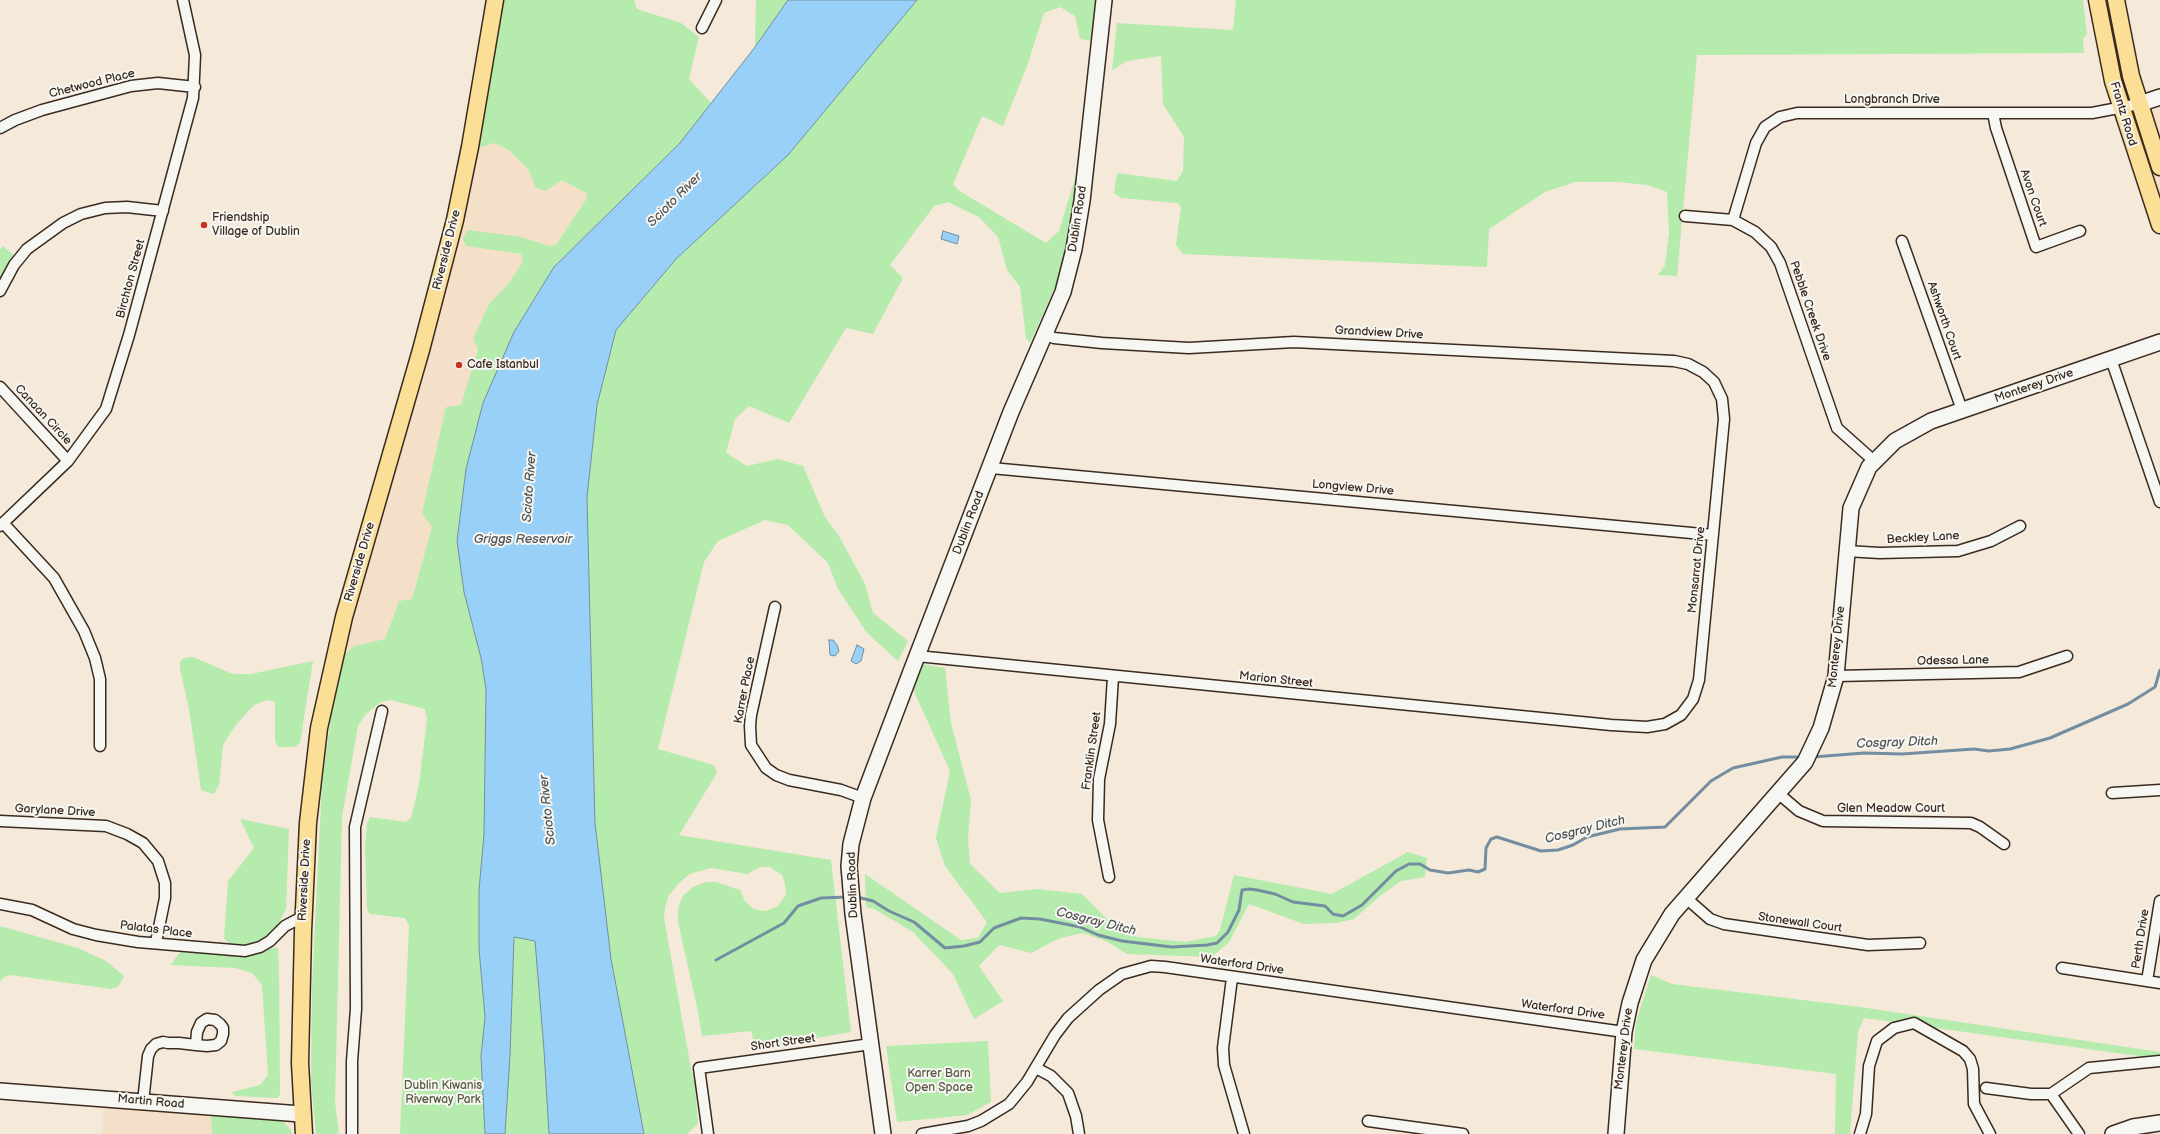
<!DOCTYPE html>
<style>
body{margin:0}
canvas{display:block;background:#f5e9da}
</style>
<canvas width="2160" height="1134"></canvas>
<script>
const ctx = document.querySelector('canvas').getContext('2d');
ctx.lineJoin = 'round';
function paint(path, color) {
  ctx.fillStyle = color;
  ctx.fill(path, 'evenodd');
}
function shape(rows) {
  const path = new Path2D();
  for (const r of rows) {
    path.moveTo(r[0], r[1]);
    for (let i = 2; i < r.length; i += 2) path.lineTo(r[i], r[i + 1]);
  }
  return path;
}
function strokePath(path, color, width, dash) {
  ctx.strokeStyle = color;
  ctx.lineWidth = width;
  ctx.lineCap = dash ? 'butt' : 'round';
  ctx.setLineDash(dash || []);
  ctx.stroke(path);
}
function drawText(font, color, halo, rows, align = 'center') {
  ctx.font = font + ' "Balsamiq Sans",sans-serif';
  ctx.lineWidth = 4;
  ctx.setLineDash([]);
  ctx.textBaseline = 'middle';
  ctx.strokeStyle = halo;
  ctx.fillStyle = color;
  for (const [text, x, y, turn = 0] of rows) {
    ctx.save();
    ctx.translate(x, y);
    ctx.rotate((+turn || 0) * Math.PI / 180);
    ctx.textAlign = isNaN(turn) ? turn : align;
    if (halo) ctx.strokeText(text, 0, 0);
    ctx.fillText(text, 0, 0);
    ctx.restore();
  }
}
paint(shape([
 [2160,91,2160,198,2127,102],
 [494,143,509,150,528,169,536,188,545,191,562,180,586,193,587,198,556,245,549,246,521,237,466,246,521,254,523,261,509,283,489,304,473,339,478,349,461,405,432,527,412,599,399,601,385,639,354,646,344,655,331,654,478,148],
 [104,1104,211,1112,212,1134,102,1134]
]), '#f4e0c9');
paint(shape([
 [503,0,634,0,637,9,681,23,699,37,689,79,711,103,680,143,554,267,514,332,457,541,464,592,481,658,486,689,484,834,479,890,479,949,485,1017,481,1056,485,1134,400,1134,409,926,405,918,370,914,367,909,365,846,367,823,370,817,405,822,411,818,419,785,427,719,425,709,391,700,381,702,365,715,358,726,342,817,335,1102,339,1134,316,1134,311,1082,312,985,322,784,332,709,344,655,354,646,385,639,399,601,412,599,432,527,422,513,446,407,461,405,478,349,473,339,489,304,509,283,523,261,521,254,466,246,463,239,468,230,521,237,549,246,556,245,587,198,586,193,562,180,545,191,536,188,528,169,509,150,494,143,478,148],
 [756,0,788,0,755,47],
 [917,0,1099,0,1094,41,1080,39,1075,16,1060,7,1044,13,1027,66,1003,126,982,116,953,184,958,190,1046,243,1059,231,1076,175,1078,179,1069,238,1056,285,1030,343,1026,338,1020,287,1007,270,998,237,979,217,948,202,934,206,890,265,903,278,873,334,846,328,789,423,749,406,735,419,726,453,747,466,778,459,803,466,825,517,839,536,865,584,873,613,908,641,898,661,867,633,838,589,828,563,788,525,765,520,718,541,704,562,658,749,714,765,717,773,679,835,831,860,851,1032,756,1049,751,1031,702,1036,697,1007,678,922,678,908,683,896,693,887,706,882,716,882,740,890,745,901,754,909,766,911,778,906,786,895,785,884,782,875,770,867,760,867,747,874,711,868,690,874,680,882,669,895,665,907,664,918,692,1074,695,1083,698,1124,687,1134,644,1134,611,959,595,823,587,497,597,405,616,330,676,259,788,155],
 [1236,0,2083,0,2087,34,2083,39,2084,53,1697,55,1677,276,1658,275,1665,265,1669,233,1667,192,1647,185,1618,182,1575,182,1545,192,1489,229,1487,267,1183,254,1176,245,1181,207,1178,203,1121,198,1114,193,1117,173,1177,181,1183,171,1184,137,1163,104,1161,56,1127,61,1112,70,1117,23,1233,30],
 [3,246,15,256,0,278,0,249],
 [193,657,233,674,251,674,313,661,300,743,294,747,278,747,275,741,275,702,267,700,254,705,235,726,223,745,219,785,214,794,201,790,189,709,180,669,180,661,184,658],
 [922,664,945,668,951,723,971,800,968,839,970,864,1000,893,1038,889,1082,894,1109,921,1137,937,1185,942,1216,936,1220,930,1234,875,1332,894,1408,852,1427,858,1425,877,1401,881,1380,896,1354,919,1337,923,1304,924,1249,904,1229,942,1212,957,1127,954,1106,941,1083,933,1060,938,1031,953,999,945,979,966,1003,1001,974,1019,953,974,913,932,874,909,866,907,865,874,961,940,978,938,987,922,945,866,936,838,950,771,913,689],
 [240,819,289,829,286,909,278,925,263,939,240,946,230,945,224,938,228,881,254,848],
 [0,926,78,948,106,961,124,976,118,987,111,989,11,975,4,977,0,982],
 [513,937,535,941,544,1050,549,1134,505,1134,510,1056],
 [275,947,278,949,279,969,280,1094,278,1098,235,1096,232,1092,260,1085,268,1075,262,985,252,973,235,968,171,965,180,952,248,956],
 [1651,975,1672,984,1860,1007,2160,1052,2160,1059,1864,1018,1858,1032,1850,1134,1835,1134,1836,1074,1634,1049,1636,1022],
 [988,1041,991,1102,967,1115,897,1122,886,1046],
 [211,1112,283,1121,291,1130,292,1134,212,1134]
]), '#b5ebad');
const water = shape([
 [788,0,917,0,788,155,676,259,616,330,597,405,587,497,595,823,611,959,644,1134,549,1134,544,1050,535,941,514,937,510,1056,505,1134,485,1134,481,1056,485,1017,479,949,479,890,484,834,486,689,481,658,464,592,457,541,466,469,483,403,514,332,554,267,680,143,755,47,788,0],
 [943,231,959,236,957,244,941,239,943,231],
 [829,640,833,640,837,645,839,651,835,656,830,655,829,640],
 [857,645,864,649,861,661,856,664,851,661,857,645]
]);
paint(water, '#98d0f7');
strokePath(water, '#738ea0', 1);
strokePath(shape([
 [1813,757,1864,753,1902,754,1974,749,1989,751,2010,749,2050,738,2128,704,2155,687,2160,670],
 [857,897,873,901,889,911,914,922,945,948,964,946,980,942,994,928,1021,918,1040,919,1080,927,1098,935,1122,941,1172,947,1207,945,1217,943,1228,932,1239,910,1242,890,1249,889,1257,890,1275,894,1293,902,1325,906,1333,914,1343,916,1362,905,1396,871,1409,864,1420,864,1430,870,1448,873,1469,870,1478,872,1485,869,1486,848,1491,839,1497,837,1541,851,1558,850,1573,845,1587,837,1620,829,1665,827,1711,781,1733,768,1782,757,1803,757],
 [716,960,784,923,798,906,821,898,847,897]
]), '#738ea0', 3);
const street = shape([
 [702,28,716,0],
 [1993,113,1996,128,2036,247,2080,231],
 [0,128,15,120,42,110,131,86,158,83,195,87],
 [1685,216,1733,220,1755,232,1771,247,1780,263,1837,428,1874,461],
 [1733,220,1756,143,1765,127,1780,117,1797,113,2092,113,2139,104],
 [1902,241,1962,410],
 [0,291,14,265,27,249,63,223,81,214,105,208,127,207,163,211],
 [2111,359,2160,502],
 [0,387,68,461],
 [991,468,1713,535],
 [3,523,54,578,84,631,95,658,100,679,100,746],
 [0,526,68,461,106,409,129,335,193,98,195,55,183,0],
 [1846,551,1880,553,1958,551,1991,541,2020,526],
 [775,607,751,715,750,726,751,745,766,768,776,775,789,780,841,790,863,798],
 [917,656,1611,725,1647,727,1665,724,1681,715,1693,699,1699,680,1724,419,1722,399,1714,382,1703,372,1688,364,1674,361,1633,359,1294,342,1189,348,1102,343,1054,338,1046,335],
 [1836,676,2019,672,2067,656],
 [2112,793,2160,790],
 [1779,794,1799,811,1823,821,1971,823,1980,827,2004,844],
 [0,821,106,826,127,834,143,843,158,861,165,883,165,898,156,942],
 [1109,877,1098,820,1099,779,1110,724,1113,677],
 [1686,898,1710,919,1724,924,1868,945,1920,943],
 [0,904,32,910,73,929,96,935,138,942,245,951,260,947,270,941,285,926,304,916],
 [2062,968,2160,983],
 [1232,978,1223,1048,1224,1065,1244,1134],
 [2147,981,2160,901],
 [1036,1068,1051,1076,1068,1093,1076,1116,1079,1134],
 [1986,1088,2031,1094,2051,1094,2089,1068,2160,1061],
 [2051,1094,2079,1134],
 [143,1102,148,1056,151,1049,156,1044,163,1042,168,1043,179,1043,196,1045,207,1046,216,1045,221,1041,223,1034,223,1028,220,1024,215,1020,207,1019,201,1023,197,1032,196,1045],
 [1368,1121,1463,1134],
 [352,1134,352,1061,356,1009,355,827,382,711],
 [708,1134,699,1068,871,1044],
 [922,1134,968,1126,981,1121,1009,1104,1027,1082,1055,1035,1068,1018,1099,990,1122,974,1151,966,1165,967,1624,1032],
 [1860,1134,1866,1114,1869,1066,1877,1041,1894,1028,1914,1023,1963,1051,1970,1059,1973,1069,1974,1104,1990,1134]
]);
const secondary = shape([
 [2139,104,2160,97],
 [0,1091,301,1114],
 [883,1134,853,914,849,866,851,844,863,798,912,669,1011,412,1063,292,1074,249,1082,201,1104,0],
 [1616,1134,1624,1032,1630,1003,1644,960,1672,914,1805,762,1821,728,1836,676,1851,508,1869,467,1895,441,1931,421,2160,342],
 [2113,1134,2133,1127,2160,1123]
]);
const primary = shape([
 [2097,0,2113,81,2160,225],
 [2116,0,2131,76,2160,167],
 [304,1134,300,1063,303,931,308,823,319,728,344,617,421,350,455,220,470,147,495,0]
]);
strokePath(street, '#3b2a1e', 13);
strokePath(secondary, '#3b2a1e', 18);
strokePath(primary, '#3b2a1e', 19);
strokePath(street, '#f6f6f2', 10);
strokePath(secondary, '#f6f6f2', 15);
strokePath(primary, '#fbdf96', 16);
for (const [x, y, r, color] of [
 [204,225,4,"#c8321e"],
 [459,365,4,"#c8321e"]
]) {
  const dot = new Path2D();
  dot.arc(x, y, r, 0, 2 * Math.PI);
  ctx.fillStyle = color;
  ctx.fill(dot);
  strokePath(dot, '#f6f6f2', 1.5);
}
drawText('12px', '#3b2a1e', '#f6f6f2', [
 ["Chetwood Place",92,84,-14],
 ["Longbranch Drive",1892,100],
 ["Frantz Road",2123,114,73],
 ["Avon Court",2033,198,71],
 ["Dublin Road",1078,219,-81],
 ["Riverside Drive",447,250,-76],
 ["Birchton Street",131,279,-75],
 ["Pebble Creek Drive",1810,311,71],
 ["Ashworth Court",1944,321,71],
 ["Grandview Drive",1379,333,3],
 ["Monterey Drive",2034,386,-19],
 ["Canaan Circle",43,415,47],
 ["Longview Drive",1353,488,5],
 ["Dublin Road",969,523,-69],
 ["Beckley Lane",1923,538,-3],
 ["Riverside Drive",360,562,-74],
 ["Monsarrat Drive",1697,570,-84],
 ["Monterey Drive",1837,647,-84],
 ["Odessa Lane",1953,661,-1],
 ["Marion Street",1276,680,6],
 ["Karrer Place",745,690,-79],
 ["Franklin Street",1092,751,-82],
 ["Glen Meadow Court",1891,809],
 ["Garylane Drive",55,811,3],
 ["Riverside Drive",305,880,-87],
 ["Dublin Road",853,885,-92],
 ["Stonewall Court",1800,923,8],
 ["Palatas Place",156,930,7],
 ["Perth Drive",2141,939,-81],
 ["Waterford Drive",1242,965,8],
 ["Waterford Drive",1563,1010,8],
 ["Short Street",783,1043,-8],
 ["Monterey Drive",1624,1049,-83],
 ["Martin Road",151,1102,5]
]);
drawText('12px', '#3b2a1e', '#f6f6f2', [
 ["Friendship",212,218],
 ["Village of Dublin",212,232],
 ["Cafe Istanbul",467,365]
], 'left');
drawText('12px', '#5a5a42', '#f6f6f2', [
 ["Karrer Barn",939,1074],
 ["Open Space",939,1088],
 ["Dublin Kiwanis",443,1086],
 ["Riverway Park",443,1100]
]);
drawText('italic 13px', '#525454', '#f6f6f2', [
 ["Scioto River",675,200,-45],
 ["Scioto River",530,487,-86],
 ["Griggs Reservoir",523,540],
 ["Cosgray Ditch",1897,743,-2],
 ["Scioto River",548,810,-96],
 ["Cosgray Ditch",1585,830,-14],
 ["Cosgray Ditch",1096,922,14]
]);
</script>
